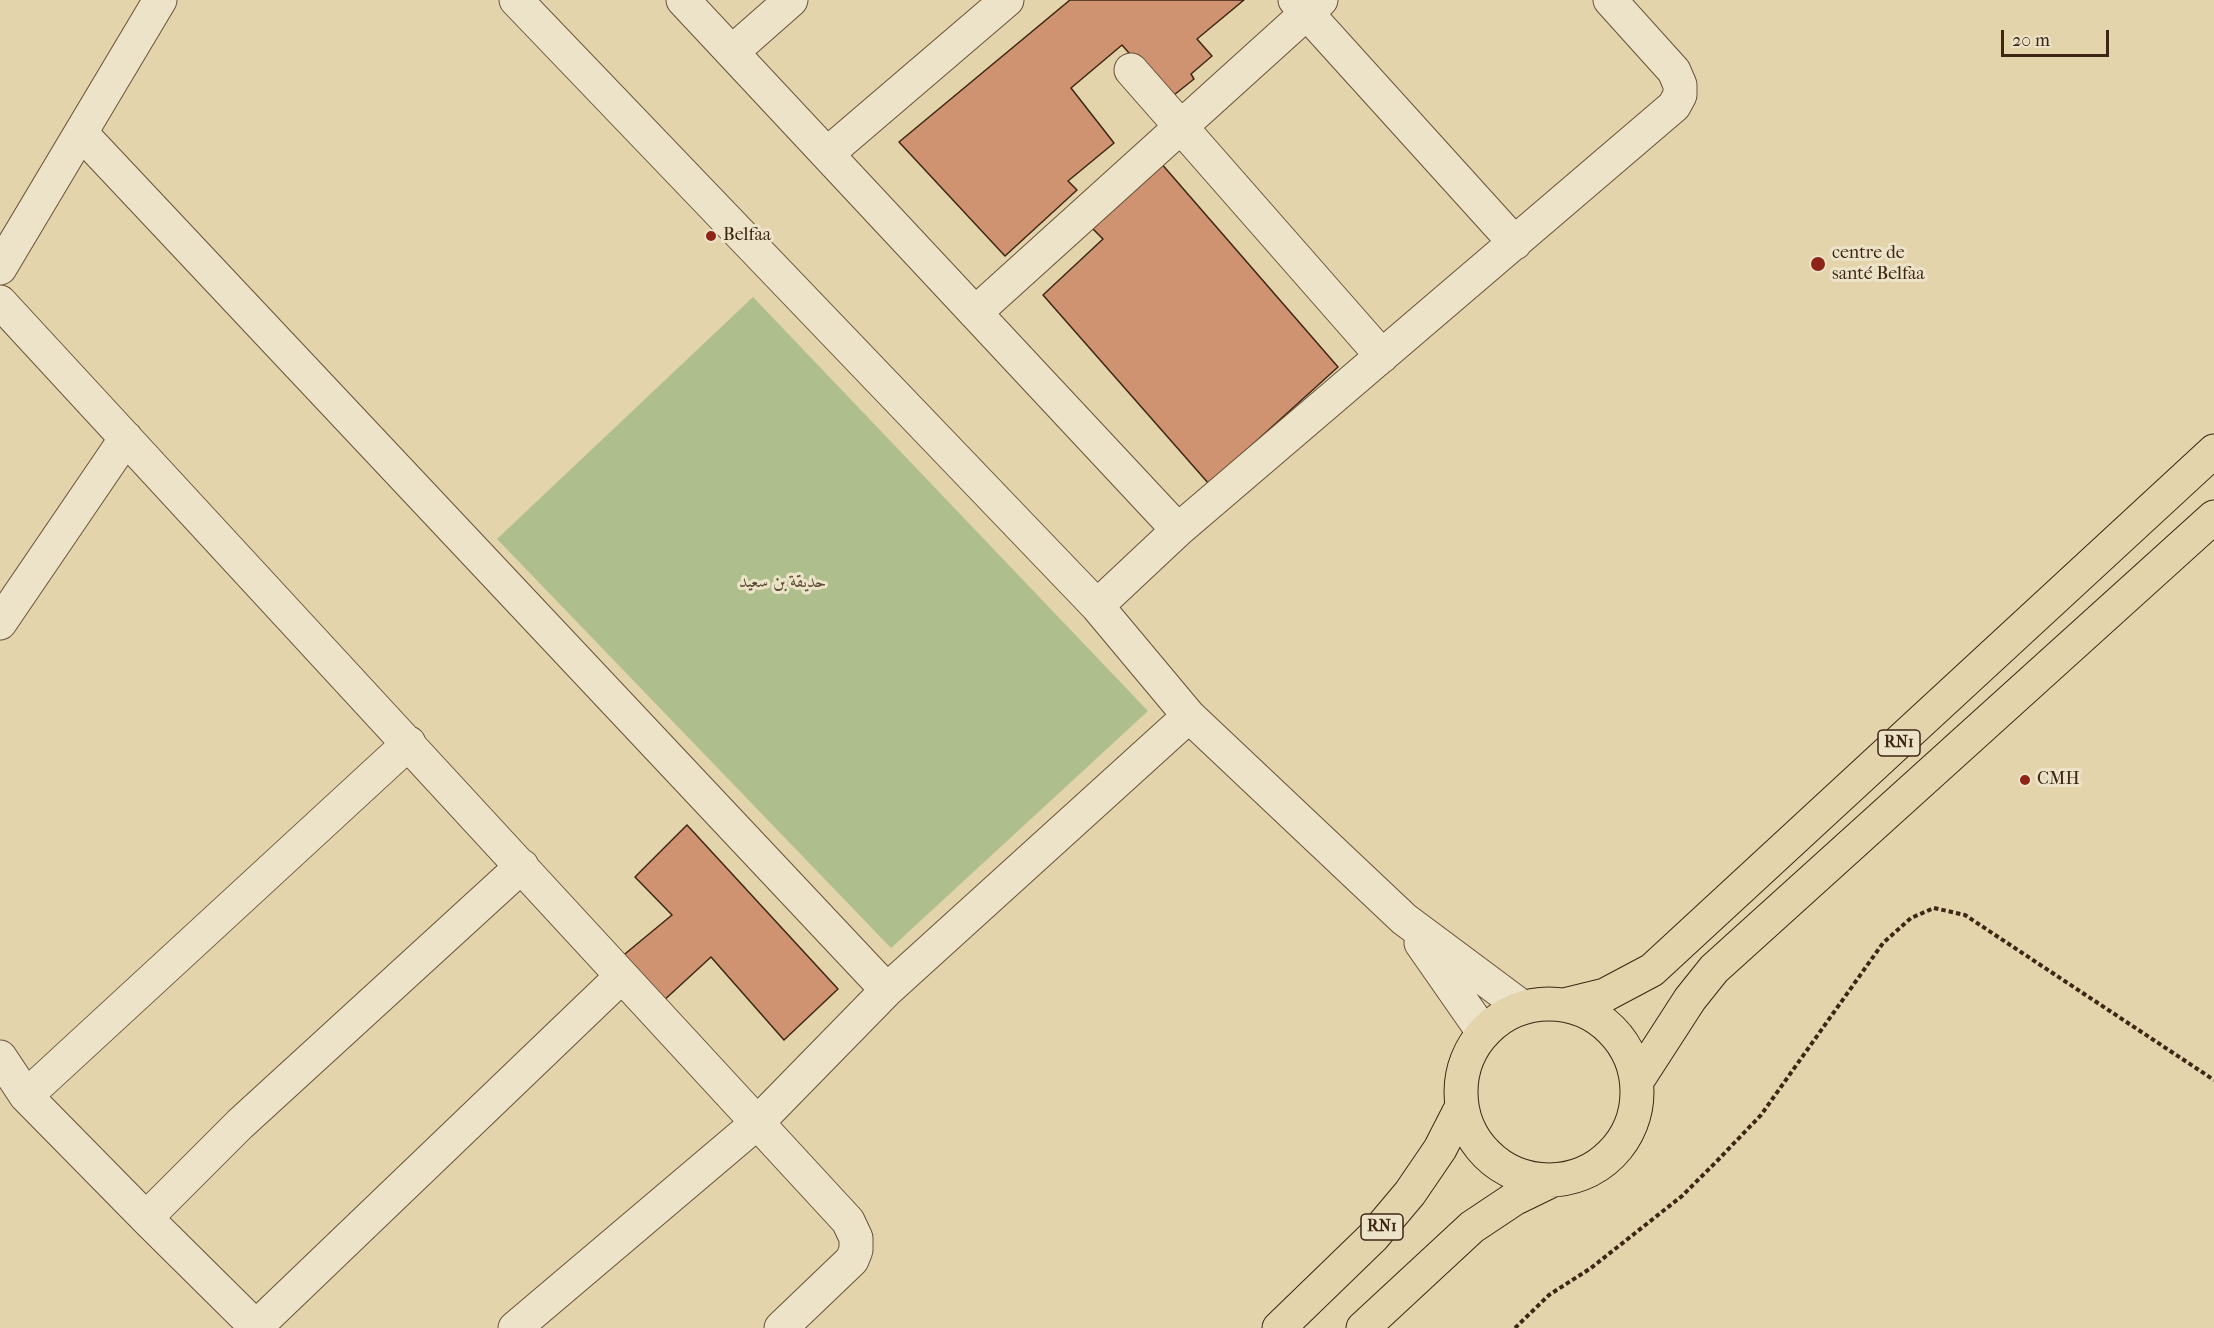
<!DOCTYPE html>
<meta charset="utf-8">
<style>
body{margin:0}
#map{position:relative;width:2214px;height:1328px;overflow:hidden;background:#e4d4ac;font-family:"IM FELL French Canon",serif}
canvas{display:block}
.scale{position:absolute;left:2001px;top:30px;width:108px;height:27px;box-sizing:border-box;border:3px solid #3d2613;border-top:0;padding-left:8px;font-size:18px;line-height:21px;white-space:nowrap;color:#3d2613;-webkit-text-stroke:4px #ede3c9;paint-order:stroke}
</style>
<div id="map">
<canvas width="2214" height="1328"></canvas>
<div class="scale">20 m</div>
</div>
<script>
const ctx = document.querySelector('canvas').getContext('2d');
ctx.lineJoin = 'round';
function paint(path, color) {
  ctx.fillStyle = color;
  ctx.fill(path, 'evenodd');
}
function shape(rows) {
  const path = new Path2D();
  for (const r of rows) {
    if (r.length === 3) {
      path.moveTo(r[0] + r[2], r[1]);
      path.arc(r[0], r[1], r[2], 0, 2 * Math.PI);
      continue;
    }
    path.moveTo(r[0], r[1]);
    for (let i = 2; i < r.length; i += 2) path.lineTo(r[i], r[i + 1]);
  }
  return path;
}
function strokePath(path, color, width, dash) {
  ctx.strokeStyle = color;
  ctx.lineWidth = width;
  ctx.lineCap = dash ? 'butt' : 'round';
  ctx.setLineDash(dash || []);
  ctx.stroke(path);
}
function drawText(font, color, halo, rows, align = 'center') {
  ctx.font = font + ' "IM FELL French Canon",Amiri,serif';
  ctx.lineWidth = 6;
  ctx.setLineDash([]);
  ctx.textBaseline = 'middle';
  ctx.strokeStyle = halo;
  ctx.fillStyle = color;
  for (const [text, x, y, turn = 0] of rows) {
    ctx.save();
    ctx.translate(x, y);
    ctx.rotate((+turn || 0) * Math.PI / 180);
    ctx.textAlign = isNaN(turn) ? turn : align;
    if (halo) ctx.strokeText(text, 0, 0);
    ctx.fillText(text, 0, 0);
    ctx.restore();
  }
}
paint(shape([
 [753,297,1148,711,891,948,497,539]
]), '#afbe8d');
const building = shape([
 [1070,0,1244,0,1197,39,1212,56,1191,74,1194,79,1169,99,1122,45,1071,88,1114,143,1068,181,1077,190,1005,256,899,142,1070,0],
 [1160,162,1338,367,1209,484,1043,295,1103,239,1088,224,1160,162],
 [687,825,838,989,784,1040,711,957,661,1003,620,958,672,915,635,877,687,825]
]);
paint(building, '#cf9371');
strokePath(building, '#3d2613', 1.5);
const minor = shape([
 [516,0,1097,606,1189,716,1404,919,1522,1007],
 [683,0,1178,530],
 [1295,0,1515,243],
 [732,52,791,0],
 [1131,70,1382,356],
 [81,133,887,990],
 [827,154,1007,0],
 [0,268,160,0],
 [0,302,848,1221,856,1238,856,1250,852,1260,781,1328],
 [975,313,1321,0],
 [1097,606,1178,530,1674,106,1680,95,1680,85,1674,71,1610,0],
 [0,623,126,438],
 [1421,943,1483,1032],
 [0,1057,26,1096,146,1218],
 [26,1096,409,743],
 [256,1327,622,976],
 [257,1328,146,1218,240,1124,522,866],
 [515,1328,757,1123,887,990,1189,716]
]);
const highway = shape([
 [1549,1092,88],
 [1564,1005,1605,995,1652,970,2214,451],
 [1637,1081,1690,999,1714,969,2214,517],
 [1279,1328,1373,1237,1410,1193,1440,1149,1461,1108],
 [1363,1328,1472,1227,1514,1199,1553,1180]
]);
strokePath(minor, '#675239', 35);
strokePath(highway, '#3d2613', 35);
strokePath(shape([
 [1515,1328,1549,1295,1591,1268,1682,1196,1717,1161,1761,1115,1883,943,1911,918,1934,908,1965,915,2214,1080]
]), '#3d2613', 4, [4.5, 3]);
strokePath(minor, '#ede3c9', 33);
strokePath(highway, '#e4d4ac', 33);
for (const [x, y, r, color] of [
 [711,236,6,"#8f2418"],
 [1818,264,8,"#8f2418"],
 [2025,780,6,"#8f2418"]
]) {
  const dot = new Path2D();
  dot.arc(x, y, r, 0, 2 * Math.PI);
  ctx.fillStyle = color;
  ctx.fill(dot);
  strokePath(dot, '#ede3c9', 2);
}
for (const [x, y, w] of [
 [1899,743,42],
 [1382,1227,42]
]) {
  const box = new Path2D();
  box.roundRect(x - w / 2, y - 13, w, 26, 4.5);
  ctx.fillStyle = '#ede3c9';
  ctx.fill(box);
  strokePath(box, '#3d2613', 1.5);
}
drawText('bold 16px', '#3d2613', null, [
 ["RN1",1899,743],
 ["RN1",1382,1227]
]);
drawText('18px', '#3d2613', '#ede3c9', [
 ["Belfaa",723,236],
 ["centre de",1832,254],
 ["santé Belfaa",1832,275],
 ["CMH",2037,780]
], 'left');
drawText('italic 18px', '#5a4c32', '#ede3c9', [
 ["حديقة بن سعيد",783,583]
]);
</script>
